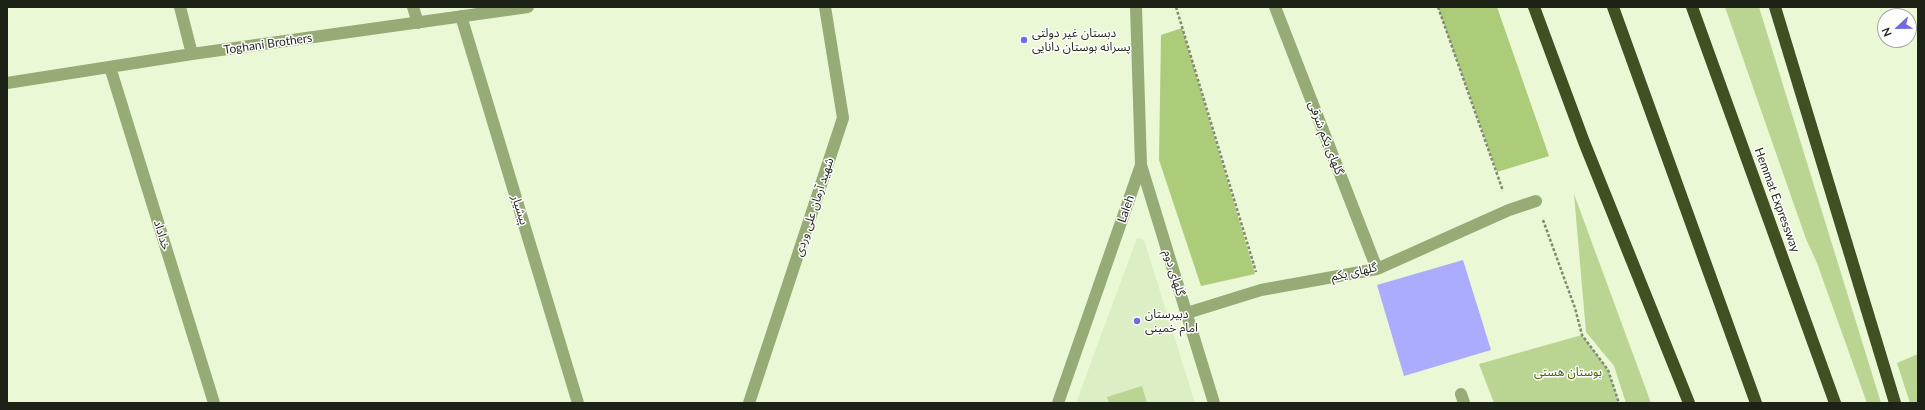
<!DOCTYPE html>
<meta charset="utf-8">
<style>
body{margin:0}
#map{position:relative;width:1925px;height:410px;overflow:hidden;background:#eaf8d5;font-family:Lato,sans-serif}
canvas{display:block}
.frame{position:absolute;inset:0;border:8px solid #1d2216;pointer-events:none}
.north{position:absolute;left:1877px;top:8px;width:40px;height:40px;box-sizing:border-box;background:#fff;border:1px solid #a5a7a2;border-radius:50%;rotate:248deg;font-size:11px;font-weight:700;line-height:16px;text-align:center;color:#1d2216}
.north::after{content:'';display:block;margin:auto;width:14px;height:18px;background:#7269e3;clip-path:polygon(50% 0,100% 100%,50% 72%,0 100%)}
</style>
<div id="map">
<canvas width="1925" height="410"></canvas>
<div class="frame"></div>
<div class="north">N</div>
</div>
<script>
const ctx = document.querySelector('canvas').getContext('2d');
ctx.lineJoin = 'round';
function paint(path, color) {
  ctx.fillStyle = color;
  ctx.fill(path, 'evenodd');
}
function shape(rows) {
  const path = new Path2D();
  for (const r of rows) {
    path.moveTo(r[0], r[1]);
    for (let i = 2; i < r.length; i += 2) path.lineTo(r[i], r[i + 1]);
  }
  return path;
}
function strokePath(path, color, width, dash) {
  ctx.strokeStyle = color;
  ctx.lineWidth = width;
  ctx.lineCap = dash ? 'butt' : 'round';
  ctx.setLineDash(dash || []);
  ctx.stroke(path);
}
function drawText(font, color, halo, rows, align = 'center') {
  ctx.font = font + ' Lato,"Noto Sans Arabic",sans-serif';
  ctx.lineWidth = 3;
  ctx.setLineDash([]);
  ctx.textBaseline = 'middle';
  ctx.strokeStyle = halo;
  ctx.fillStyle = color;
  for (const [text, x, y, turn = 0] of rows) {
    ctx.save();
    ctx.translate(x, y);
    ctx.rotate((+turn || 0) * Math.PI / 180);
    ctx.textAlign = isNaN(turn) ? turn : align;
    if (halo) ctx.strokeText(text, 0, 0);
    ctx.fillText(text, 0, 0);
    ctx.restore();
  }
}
paint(shape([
 [1137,238,1144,240,1195,403,1076,403]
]), '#dceec3');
paint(shape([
 [1725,7,1759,7,1881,403,1867,403,1817,263,1806,239],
 [1574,194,1651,403,1626,403,1614,366,1586,332],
 [1582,335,1608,370,1619,403,1494,403,1479,364],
 [1918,354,1918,403,1910,403,1897,363],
 [1142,386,1147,403,1109,403,1107,397]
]), '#bad492');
paint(shape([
 [1438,7,1497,7,1549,156,1497,172],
 [1182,28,1255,274,1201,286,1159,160,1161,35]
]), '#adcc79');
paint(shape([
 [1463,260,1491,350,1404,376,1377,285]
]), '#abacfd');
strokePath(shape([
 [1176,7,1256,272],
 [1438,7,1503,191],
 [1543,220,1575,308,1582,335,1608,370,1619,403]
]), '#818a73', 2.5, [3, 2]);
strokePath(shape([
 [180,7,192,54],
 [413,7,418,23],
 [1275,7,1377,269],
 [461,16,578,403],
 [110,67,214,403],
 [7,83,192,54,528,7],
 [1141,165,1214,403],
 [1187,313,1261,290,1377,269,1509,210,1536,201],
 [1461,394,1464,403],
 [749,403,843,118,825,7],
 [1058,403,1141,165,1136,7]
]), '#96ab75', 12);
strokePath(shape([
 [1534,7,1584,142,1689,403],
 [1613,7,1756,403],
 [1692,7,1835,403],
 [1775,7,1895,403]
]), '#405023', 12);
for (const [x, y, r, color] of [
 [1024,40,4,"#7269e3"],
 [1137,321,4,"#7269e3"]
]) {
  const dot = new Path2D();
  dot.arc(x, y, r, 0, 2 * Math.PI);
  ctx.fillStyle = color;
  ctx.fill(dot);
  strokePath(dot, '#fff', 1.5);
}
drawText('12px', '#1d2216', '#fff', [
 ["دبستان غیر دولتی",1032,33],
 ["پسرانه بوستان دانایی",1032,47],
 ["دبیرستان",1145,314],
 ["امام خمینی",1145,328]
], 'left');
drawText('12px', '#1d2216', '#fff', [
 ["Toghani Brothers",268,44,-8],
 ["گلهای یکم شرقی",1326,138,69],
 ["Hemmat Expressway",1777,200,70],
 ["شهید آرمان علی وردی",814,207,-72],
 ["Laleh",1126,209,-71],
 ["پیشیار",520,210,73],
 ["خداداد",162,235,73],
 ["گلهای یکم",1354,272,-12],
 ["گلهای دوم",1174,273,73]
]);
drawText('12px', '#476100', '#fff', [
 ["بوستان هستی",1568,372]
]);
</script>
